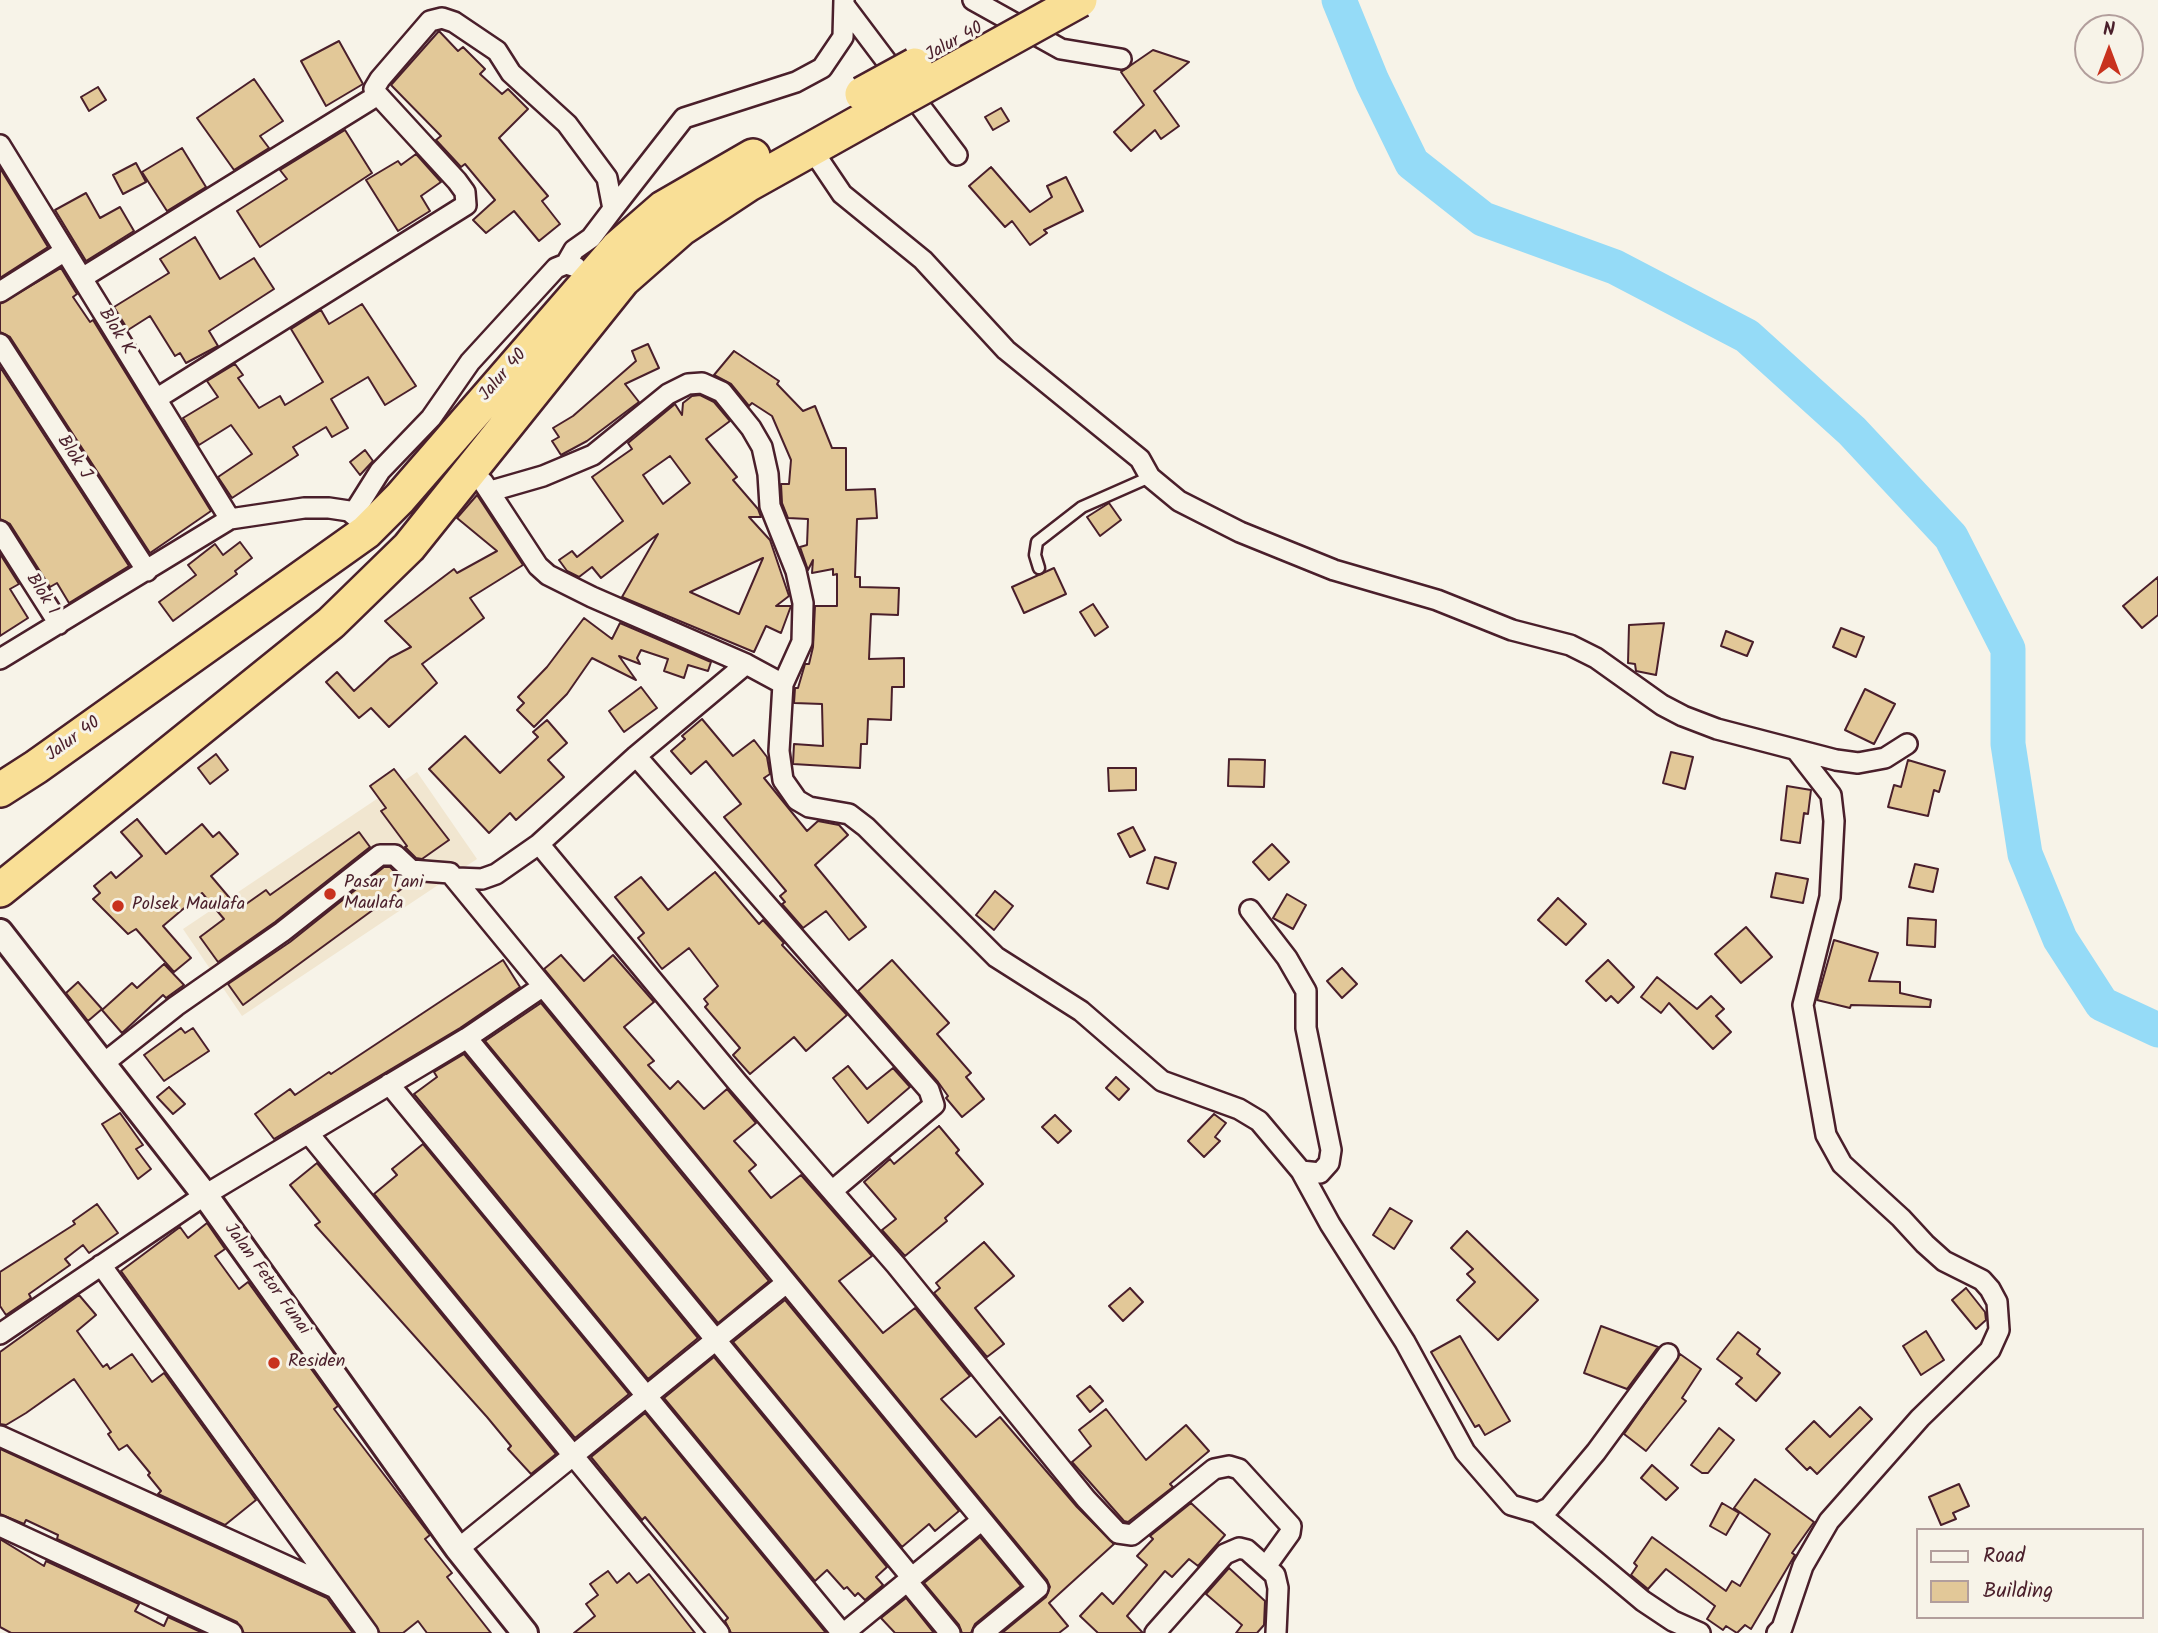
<!DOCTYPE html>
<style>
body{margin:0}
#map{position:relative;width:2158px;height:1633px;overflow:hidden;background:#f7f3e8;font-family:Kalam,sans-serif}
canvas{display:block}
.legend{position:absolute;left:1916px;top:1528px;width:228px;height:91px;box-sizing:border-box;background:#f7f3e8;border:2px solid #b29e9c;margin:0;padding:9px 12px;list-style:none;font-size:21px;color:#4a1f2b}
.legend li{display:flex;align-items:center;gap:14px;height:35px}
.legend b{width:35px;border:2px solid #b29e9c}
.north{position:absolute;left:2074px;top:14px;width:70px;height:70px;box-sizing:border-box;background:#f7f3e8;border:2px solid #b29e9c;border-radius:50%;rotate:0deg;font-size:19px;font-weight:700;line-height:28px;text-align:center;color:#4a1f2b}
.north::after{content:'';display:block;margin:auto;width:24px;height:32px;background:#c8321e;clip-path:polygon(50% 0,100% 100%,50% 72%,0 100%)}
</style>
<div id="map">
<canvas width="2158" height="1633"></canvas>
<ul class="legend">
<li><b style="height:9px;background:#f7f3e8"></b>Road</li>
<li><b style="height:19px;background:#e2c898"></b>Building</li>
</ul>
<div class="north">N</div>
</div>
<script>
const ctx = document.querySelector('canvas').getContext('2d');
ctx.lineJoin = 'round';
function paint(path, color) {
  ctx.fillStyle = color;
  ctx.fill(path, 'evenodd');
}
function shape(rows) {
  const path = new Path2D();
  for (const r of rows) {
    path.moveTo(r[0], r[1]);
    for (let i = 2; i < r.length; i += 2) path.lineTo(r[i], r[i + 1]);
  }
  return path;
}
function strokePath(path, color, width, dash) {
  ctx.strokeStyle = color;
  ctx.lineWidth = width;
  ctx.lineCap = dash ? 'butt' : 'round';
  ctx.setLineDash(dash || []);
  ctx.stroke(path);
}
function drawText(font, color, halo, rows, align = 'center') {
  ctx.font = font + ' Kalam,sans-serif';
  ctx.lineWidth = 6;
  ctx.setLineDash([]);
  ctx.textBaseline = 'middle';
  ctx.strokeStyle = halo;
  ctx.fillStyle = color;
  for (const [text, x, y, turn = 0] of rows) {
    ctx.save();
    ctx.translate(x, y);
    ctx.rotate((+turn || 0) * Math.PI / 180);
    ctx.textAlign = isNaN(turn) ? turn : align;
    if (halo) ctx.strokeText(text, 0, 0);
    ctx.fillText(text, 0, 0);
    ctx.restore();
  }
}
paint(shape([
 [417,772,477,859,242,1016,183,929]
]), '#f1e6d0');
strokePath(shape([
 [1339,0,1372,81,1412,163,1483,219,1615,267,1747,336,1852,431,1951,537,2008,649,2008,744,2025,854,2060,939,2102,1004,2158,1030]
]), '#95dbf7', 35);
const building = shape([
 [439,31,458,51,463,47,485,69,480,74,502,94,508,89,528,109,499,138,548,196,542,201,560,224,539,241,514,211,486,233,473,220,495,200,465,164,461,167,436,140,441,136,391,85,439,31],
 [339,41,363,84,326,106,301,61,339,41],
 [1153,50,1189,62,1154,91,1179,126,1161,139,1155,130,1131,151,1114,132,1144,105,1121,72,1153,50],
 [254,79,283,121,260,136,269,148,234,170,197,118,254,79],
 [98,87,106,100,89,111,81,97,98,87],
 [1001,108,1009,121,993,130,985,117,1001,108],
 [345,130,372,173,260,247,237,211,287,179,280,170,345,130],
 [182,148,206,187,167,211,142,172,182,148],
 [416,154,441,182,421,196,430,211,398,231,366,180,398,161,401,165,416,154],
 [136,163,146,182,123,194,113,175,136,163],
 [991,167,1030,212,1052,197,1047,186,1066,177,1083,211,1044,230,1047,233,1030,245,1012,221,1005,227,969,186,991,167],
 [0,168,48,247,0,278,0,168],
 [86,193,100,218,120,207,134,231,86,261,55,210,86,193],
 [195,237,220,279,254,258,274,289,209,331,218,346,186,363,180,353,175,356,150,316,128,330,114,307,169,273,160,259,195,237],
 [61,268,77,294,73,297,90,322,93,320,211,511,150,553,10,337,0,332,0,304,61,268],
 [362,304,416,386,385,405,368,377,331,399,348,428,332,437,326,427,293,447,298,455,232,498,218,477,252,454,231,425,199,445,183,418,218,397,207,381,235,364,243,375,238,378,259,408,280,396,285,405,323,382,291,329,321,310,329,324,362,304],
 [648,344,659,368,625,384,639,402,587,441,561,455,552,441,559,437,553,428,573,416,636,361,632,351,648,344],
 [734,351,779,381,777,384,803,411,815,406,832,448,846,448,846,490,875,489,877,518,857,519,855,577,860,577,860,587,899,588,898,615,871,614,869,659,904,658,904,687,892,687,891,720,868,719,867,744,861,744,860,768,793,764,794,744,823,746,822,704,794,703,795,688,798,688,805,664,809,664,813,647,815,606,837,606,837,574,833,575,833,569,812,573,813,560,808,570,800,547,807,545,808,519,788,518,782,503,781,484,789,484,791,460,772,416,752,403,749,406,731,384,714,375,734,351],
 [0,367,129,566,69,603,57,583,50,587,10,524,0,519,0,367],
 [700,395,714,402,730,421,706,439,737,477,733,480,758,509,761,517,749,517,770,540,789,596,776,606,791,606,781,633,766,626,754,652,622,597,658,534,601,578,592,567,579,577,567,571,559,560,572,551,577,557,623,521,592,477,632,449,628,443,675,404,682,415,683,403,692,396,700,395],
 [670,456,690,483,663,504,643,475,670,456],
 [763,558,739,614,690,592,763,558],
 [365,450,373,461,360,475,350,462,365,450],
 [477,495,523,565,470,598,484,618,422,664,437,683,389,727,371,708,359,718,326,682,337,672,354,691,390,658,411,647,385,621,454,569,457,573,497,551,457,518,477,495],
 [1109,503,1121,520,1100,536,1087,517,1109,503],
 [240,542,252,558,235,571,237,574,173,621,159,602,196,575,188,565,215,544,223,555,240,542],
 [0,554,19,584,10,589,28,618,0,636,0,554],
 [1054,568,1066,594,1024,613,1012,587,1054,568],
 [2158,577,2158,615,2142,628,2123,606,2158,577],
 [1093,604,1108,627,1095,636,1080,612,1093,604],
 [584,618,612,639,620,623,711,662,708,671,688,665,684,678,664,671,668,659,641,650,637,658,640,664,619,656,636,680,592,658,567,694,534,727,517,710,524,703,518,697,547,667,584,618],
 [1664,623,1656,675,1636,671,1635,664,1628,663,1629,625,1664,623],
 [1841,628,1864,637,1856,657,1833,647,1841,628],
 [1726,631,1753,642,1747,656,1721,646,1726,631],
 [641,687,657,708,624,732,609,711,641,687],
 [1865,689,1895,704,1874,744,1845,730,1865,689],
 [702,719,733,756,754,740,767,757,770,774,764,778,807,831,818,821,839,825,848,835,815,865,866,927,849,940,826,911,803,928,782,904,785,902,780,896,786,891,724,817,741,804,706,761,691,774,671,751,685,739,682,736,702,719],
 [547,720,567,743,548,760,564,777,516,820,510,813,489,833,429,769,465,736,500,773,538,737,533,732,547,720],
 [1671,752,1693,757,1685,789,1663,783,1671,752],
 [216,754,228,770,210,784,198,768,216,754],
 [1229,759,1265,760,1264,787,1228,786,1229,759],
 [1908,760,1945,771,1939,792,1934,790,1928,816,1888,807,1894,785,1901,787,1908,760],
 [1108,768,1136,768,1136,790,1109,791,1108,768],
 [394,769,449,840,422,859,416,858,405,847,407,846,381,811,386,808,370,786,394,769],
 [1787,786,1811,790,1808,814,1804,813,1800,843,1781,840,1787,786],
 [137,819,166,854,202,824,213,837,219,832,238,854,211,876,239,909,266,890,270,895,359,832,370,847,275,922,218,962,200,937,224,919,202,893,163,926,191,958,174,972,136,929,128,934,93,899,100,893,94,886,111,872,116,878,142,856,121,832,137,819],
 [1133,827,1145,850,1130,857,1118,834,1133,827],
 [1272,844,1289,862,1269,880,1253,862,1272,844],
 [1155,857,1176,863,1168,889,1147,883,1155,857],
 [1915,864,1938,869,1933,892,1909,887,1915,864],
 [384,867,390,867,407,885,243,1005,228,984,290,942,384,867],
 [715,872,759,924,763,920,784,943,782,945,847,1015,806,1051,794,1037,750,1074,733,1055,740,1048,705,1007,708,1004,704,999,718,986,689,948,662,969,638,938,644,933,615,897,641,877,668,910,715,872],
 [1776,873,1808,879,1803,903,1771,897,1776,873],
 [995,891,1013,906,994,930,976,915,995,891],
 [1287,894,1306,905,1293,929,1273,918,1287,894],
 [1558,898,1586,924,1566,945,1538,920,1558,898],
 [1908,918,1936,920,1935,947,1907,945,1908,918],
 [1746,927,1772,957,1741,983,1715,954,1746,927],
 [1834,940,1878,953,1869,981,1900,982,1900,993,1931,1000,1930,1007,1851,1005,1850,1008,1817,1000,1834,940],
 [561,955,584,981,613,955,654,1002,624,1027,654,1061,648,1065,670,1089,678,1081,704,1109,727,1089,756,1123,734,1141,756,1165,749,1171,771,1198,801,1175,872,1256,839,1281,883,1333,915,1308,970,1376,941,1399,976,1437,1000,1417,1077,1507,1114,1544,1049,1603,1068,1626,1059,1633,1002,1633,1046,1597,1050,1587,1047,1580,544,969,561,955],
 [503,960,520,987,460,1028,274,1139,255,1114,290,1089,295,1095,329,1072,331,1074,503,960],
 [892,960,949,1023,937,1034,971,1073,966,1077,984,1099,962,1117,946,1098,948,1096,938,1082,858,991,892,960],
 [1608,960,1634,987,1618,1003,1611,996,1606,1001,1586,981,1608,960],
 [164,964,184,985,166,998,163,995,122,1033,102,1010,132,983,137,988,164,964],
 [1342,968,1357,984,1342,998,1327,981,1342,968],
 [1657,977,1697,1009,1711,996,1724,1009,1716,1016,1731,1032,1713,1049,1669,1003,1661,1013,1641,997,1657,977],
 [78,982,102,1009,88,1021,66,993,78,982],
 [541,1003,769,1281,718,1323,485,1041,541,1003],
 [181,1028,185,1033,193,1028,209,1051,164,1081,144,1055,181,1028],
 [464,1054,698,1338,648,1379,414,1094,437,1077,434,1072,464,1054],
 [848,1066,867,1089,893,1068,910,1087,868,1123,833,1078,848,1066],
 [1116,1077,1129,1089,1119,1100,1106,1088,1116,1077],
 [169,1087,185,1104,173,1114,157,1097,169,1087],
 [120,1113,143,1145,136,1149,151,1169,138,1179,102,1124,120,1113],
 [1214,1114,1226,1123,1215,1137,1220,1141,1204,1157,1188,1141,1214,1114],
 [1055,1115,1071,1131,1058,1143,1042,1127,1055,1115],
 [939,1126,959,1150,956,1153,983,1184,945,1218,947,1221,905,1256,882,1230,896,1219,864,1182,890,1159,894,1164,939,1126],
 [423,1144,629,1394,575,1438,374,1194,397,1175,392,1169,423,1144],
 [317,1163,556,1454,531,1474,508,1449,511,1446,487,1417,315,1225,320,1222,290,1185,317,1163],
 [97,1204,118,1233,89,1253,83,1245,65,1259,70,1265,29,1294,31,1298,6,1315,0,1306,0,1272,75,1224,73,1221,97,1204],
 [1390,1208,1412,1221,1394,1249,1373,1235,1390,1208],
 [207,1223,225,1249,215,1256,239,1289,248,1282,338,1406,334,1409,430,1535,425,1539,452,1573,447,1577,491,1633,427,1633,418,1621,403,1633,380,1633,121,1271,180,1227,188,1238,207,1223],
 [1467,1231,1538,1300,1498,1340,1457,1300,1475,1282,1467,1274,1473,1269,1451,1248,1467,1231],
 [984,1242,1014,1276,975,1308,1004,1344,987,1357,934,1293,940,1288,936,1283,984,1242],
 [1130,1288,1143,1302,1123,1321,1109,1306,1130,1288],
 [1966,1288,1985,1312,1986,1320,1976,1329,1952,1300,1966,1288],
 [79,1295,96,1315,77,1331,103,1367,107,1364,110,1369,132,1354,152,1382,164,1373,256,1500,225,1525,158,1494,161,1491,148,1475,150,1473,127,1445,119,1450,108,1434,111,1432,74,1379,26,1413,6,1425,0,1424,0,1352,79,1295],
 [785,1300,959,1511,935,1531,929,1524,902,1547,733,1342,785,1300],
 [1601,1326,1658,1347,1627,1389,1584,1373,1601,1326],
 [1926,1331,1944,1360,1921,1375,1903,1346,1926,1331],
 [1738,1332,1760,1349,1757,1354,1780,1373,1756,1401,1736,1384,1742,1378,1717,1359,1738,1332],
 [1460,1336,1510,1421,1485,1435,1479,1425,1475,1427,1431,1352,1460,1336],
 [1680,1354,1701,1369,1682,1398,1686,1401,1646,1451,1624,1434,1680,1354],
 [714,1357,887,1567,876,1577,883,1585,865,1600,858,1593,855,1596,847,1587,844,1589,827,1570,815,1581,664,1398,714,1357],
 [1090,1386,1103,1401,1090,1412,1077,1396,1090,1386],
 [1860,1407,1872,1419,1817,1474,1810,1467,1807,1470,1786,1449,1814,1421,1830,1437,1860,1407],
 [1106,1409,1146,1460,1186,1425,1209,1451,1170,1484,1173,1487,1128,1522,1124,1521,1072,1462,1091,1446,1079,1430,1106,1409],
 [645,1413,826,1633,731,1633,725,1621,728,1618,645,1517,642,1520,591,1457,645,1413],
 [1719,1428,1734,1440,1708,1473,1702,1473,1691,1465,1719,1428],
 [0,1449,327,1598,353,1633,244,1633,237,1622,57,1539,58,1535,26,1520,24,1524,0,1514,0,1449],
 [1652,1465,1678,1488,1666,1500,1641,1478,1652,1465],
 [1755,1479,1814,1522,1792,1553,1795,1555,1751,1629,1745,1625,1737,1633,1726,1626,1723,1630,1707,1619,1715,1606,1666,1569,1648,1589,1631,1575,1637,1566,1634,1563,1652,1537,1726,1591,1732,1581,1740,1586,1770,1534,1734,1508,1755,1479],
 [1959,1484,1969,1506,1953,1513,1956,1519,1941,1525,1929,1497,1959,1484],
 [1191,1503,1225,1535,1198,1566,1189,1559,1172,1577,1165,1571,1127,1616,1143,1633,1098,1633,1080,1616,1102,1593,1113,1604,1147,1565,1137,1556,1153,1539,1150,1536,1191,1503],
 [1722,1503,1739,1513,1726,1535,1710,1526,1722,1503],
 [980,1537,1021,1586,975,1624,971,1633,962,1633,959,1625,924,1583,980,1537],
 [0,1539,44,1566,46,1561,139,1604,135,1611,164,1626,168,1617,203,1633,11,1633,0,1627,0,1539],
 [1229,1568,1265,1601,1264,1625,1257,1633,1236,1633,1242,1625,1206,1594,1229,1568],
 [608,1571,617,1583,629,1573,637,1583,649,1574,695,1633,574,1633,595,1616,586,1604,598,1595,590,1584,608,1571],
 [906,1598,934,1633,895,1633,881,1618,906,1598]
]);
paint(building, '#e2c898');
strokePath(building, '#4a1f2b', 2);
const service = shape([
 [1039,568,1035,555,1037,542,1082,507,1150,477]
]);
const minor = shape([
 [973,0,1061,49,1121,59],
 [844,5,957,155],
 [0,145,230,519],
 [811,148,842,194,923,260,1006,350,1140,459,1150,477,1179,501,1240,532,1334,570,1437,600,1512,630,1570,645,1596,658,1662,705,1683,716,1717,729,1836,760,1858,763,1885,758,1907,744],
 [613,209,684,118,796,82,822,68,843,37,844,0],
 [82,278,378,95,374,89,380,79,430,21,442,18,454,22,497,51,511,73,567,124,607,178,613,209,591,238,574,250,566,264],
 [0,292,65,251],
 [0,344,147,571],
 [156,399,466,205,465,192,457,181,378,95],
 [483,482,538,566,548,575,592,597,746,664,783,684],
 [491,491,543,476,593,455,668,394,688,384,702,383,722,392,751,428,762,447,768,474,770,506,796,571,803,603,802,642,783,684,779,751,783,780,797,800,809,807,849,814,866,827,996,957,1081,1011,1162,1081,1239,1109,1259,1121,1301,1171,1330,1224,1405,1342,1465,1452,1511,1505,1538,1513,1549,1508,1596,1452,1668,1354],
 [353,514,380,471,431,418,470,362,556,268,566,264,576,267],
 [0,531,59,624],
 [0,659,230,519,304,508,329,508,349,511,369,528],
 [636,756,929,1090,934,1105,832,1191],
 [539,844,737,1082,896,1265,1086,1499,1118,1533,1132,1535,1214,1469,1229,1466,1239,1469,1291,1526,1290,1533,1267,1565],
 [456,878,482,879,496,874,539,844,636,756,746,664],
 [1250,910,1287,958,1306,991,1306,1028,1331,1150,1329,1163,1320,1173,1301,1171],
 [467,1038,912,1578],
 [104,1063,176,1006,282,932,380,855,395,855,411,870,450,873,1038,1588,983,1633],
 [389,1084,842,1633],
 [309,1134,719,1633],
 [101,1265,368,1633],
 [0,1334,205,1195,467,1038,542,987],
 [0,1436,333,1587],
 [1538,1513,1643,1601,1673,1621,1700,1633],
 [0,1526,232,1633],
 [458,1549,786,1283],
 [907,1581,950,1633],
 [844,1633,982,1520],
 [1155,1633,1225,1554,1239,1548,1247,1550,1275,1575,1278,1588,1276,1633],
 [1777,1633,1782,1628,1803,1566,1829,1521,1920,1418,1990,1350,1999,1330,1997,1302,1990,1289,1982,1280,1944,1261,1925,1244,1901,1218,1842,1164,1826,1135,1803,1005,1830,897,1834,821,1831,795,1796,750]
]);
const tertiary = shape([
 [0,932,205,1195,458,1549,525,1633]
]);
const trunk = shape([
 [0,790,36,767,366,532,400,498,617,248,663,208,753,156],
 [0,890,331,623,409,547,623,280,681,229,749,184,876,113]
]);
strokePath(service, '#4a1f2b', 15);
strokePath(minor, '#4a1f2b', 24);
strokePath(tertiary, '#4a1f2b', 30);
strokePath(trunk, '#4a1f2b', 38);
strokePath(service, '#f7f3e8', 10);
strokePath(minor, '#f7f3e8', 19);
strokePath(tertiary, '#f7f3e8', 24);
strokePath(trunk, '#f9df96', 33);
const trunkBridge = shape([
 [862,94,915,65],
 [876,113,1080,0]
]);
strokePath(trunkBridge, '#4a1f2b', 38, []);
strokePath(trunkBridge, '#f9df96', 33);
for (const [x, y, r, color] of [
 [330,894,7,"#c8321e"],
 [118,906,7,"#c8321e"],
 [274,1363,7,"#c8321e"]
]) {
  const dot = new Path2D();
  dot.arc(x, y, r, 0, 2 * Math.PI);
  ctx.fillStyle = color;
  ctx.fill(dot);
  strokePath(dot, '#f7f3e8', 2.5);
}
drawText('18px', '#4a1f2b', '#f7f3e8', [
 ["Jalur 40",955,43,-29],
 ["Blok K",115,332,58],
 ["Jalur 40",504,376,-49],
 ["Blok J",73,458,57],
 ["Blok I",41,595,58],
 ["Jalur 40",74,740,-36],
 ["Jalan Fetor Funai",266,1280,54]
]);
drawText('18px', '#4a1f2b', '#f7f3e8', [
 ["Pasar Tani",344,884],
 ["Maulafa",344,905],
 ["Polsek Maulafa",132,906],
 ["Residen",288,1363]
], 'left');
</script>
